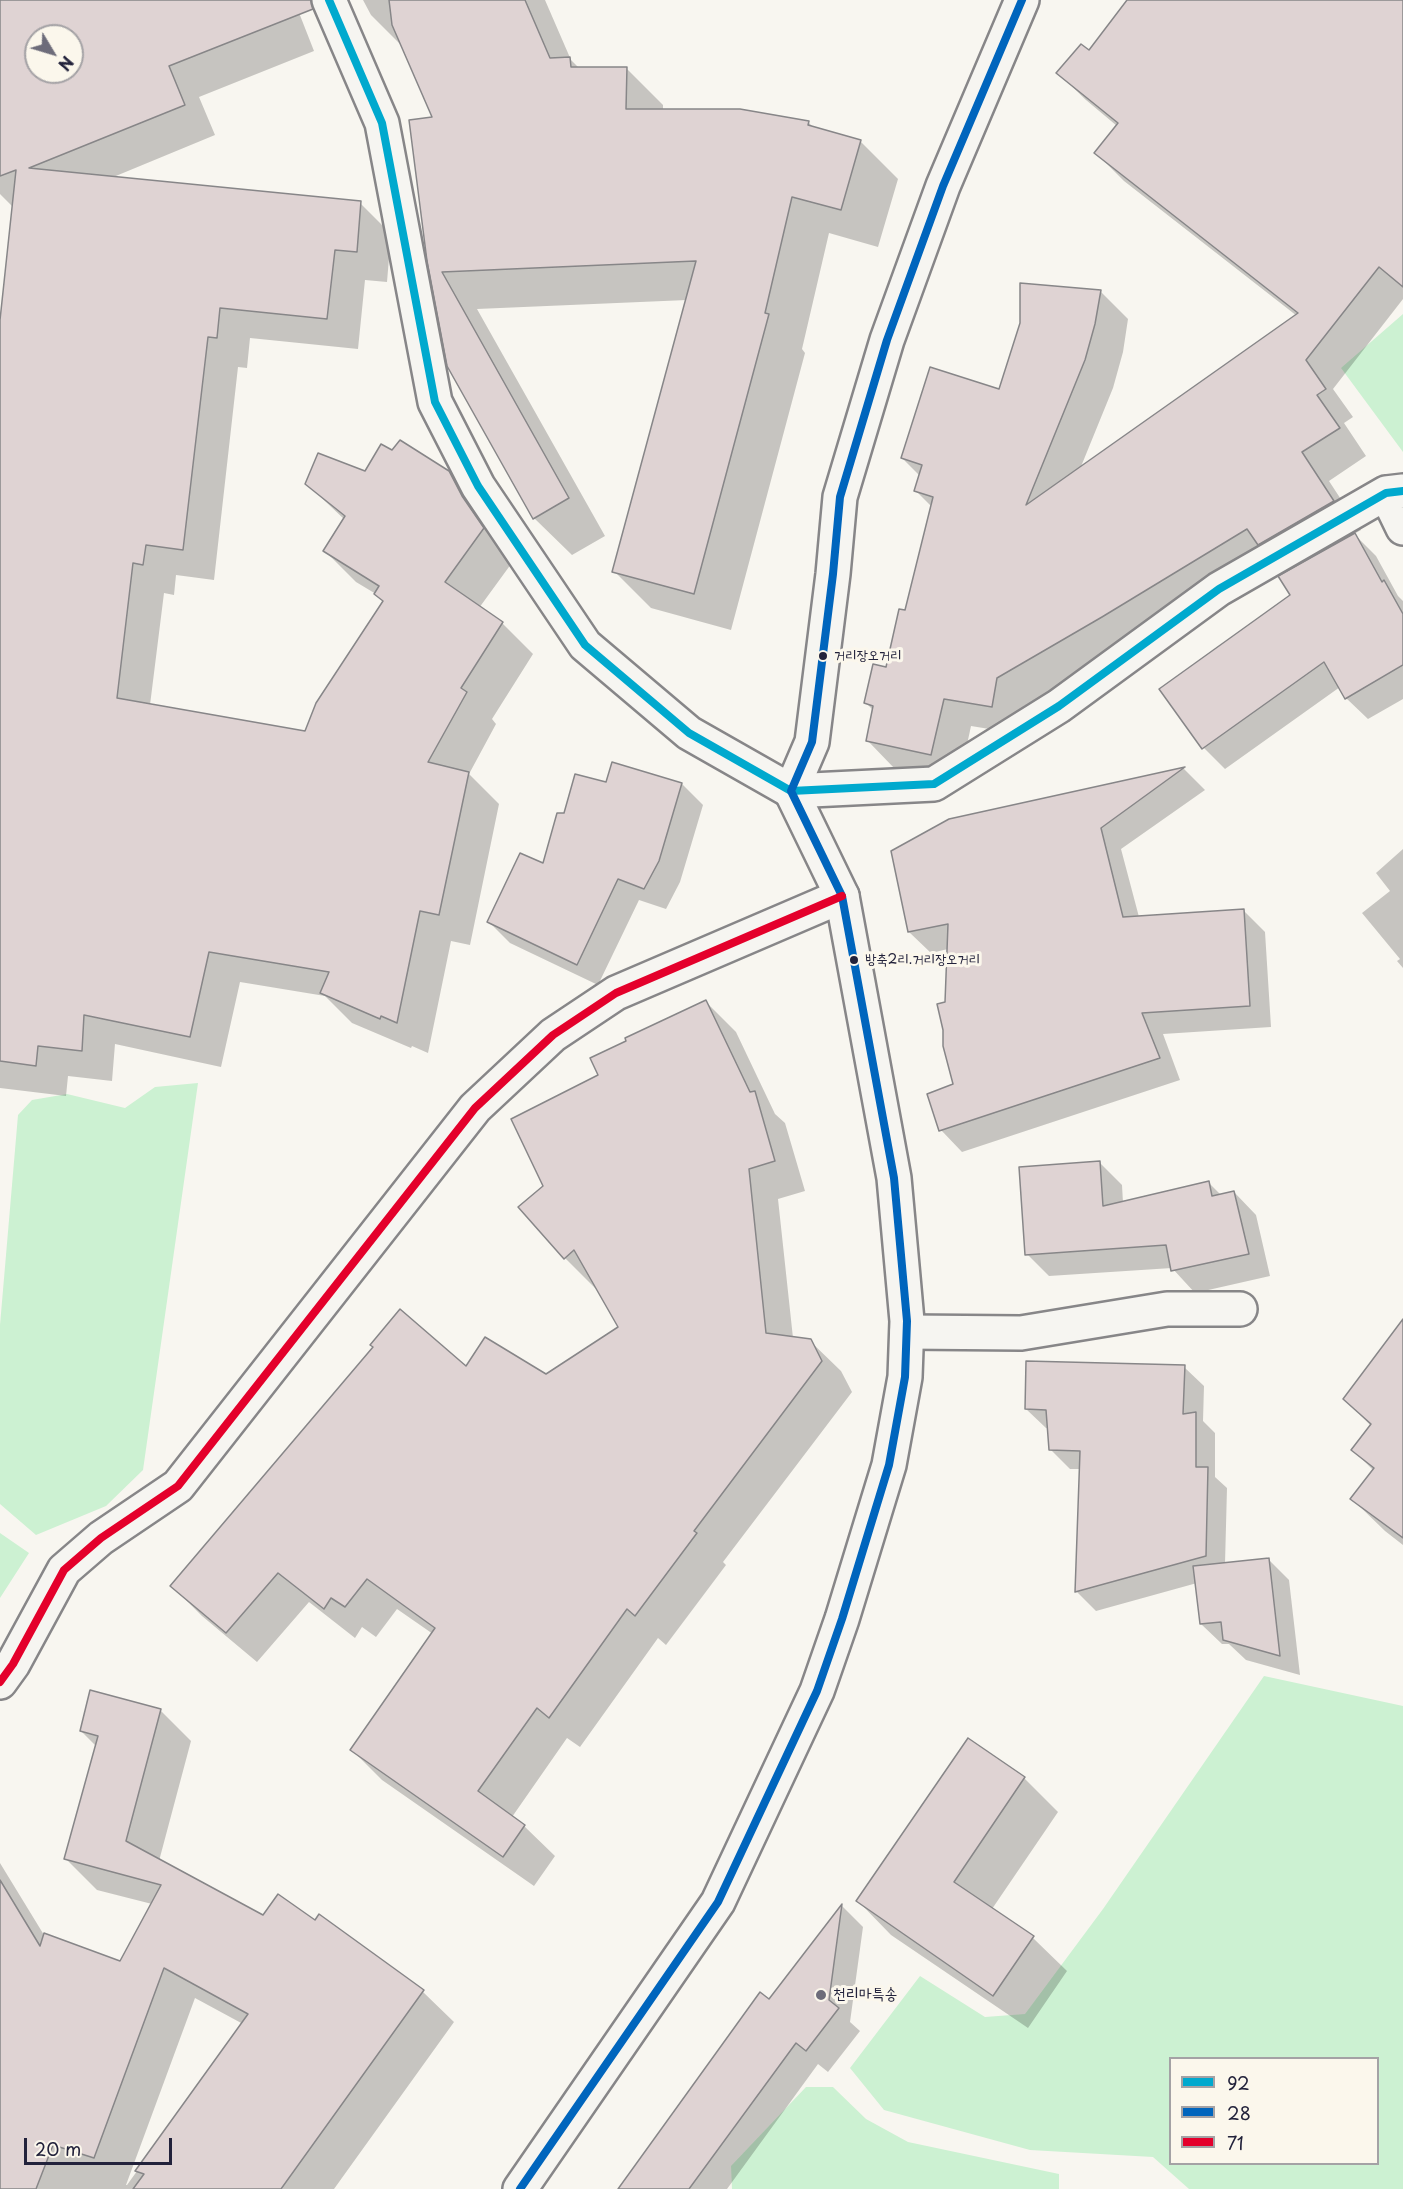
<!DOCTYPE html>
<meta charset="utf-8">
<style>
body{margin:0}
#map{position:relative;width:1403px;height:2189px;overflow:hidden;background:#f8f6f0;font-family:"Playpen Sans",sans-serif}
canvas{display:block}
.legend{position:absolute;left:1169px;top:2057px;width:210px;height:108px;box-sizing:border-box;background:#fbf7ec;border:2px solid #a4a2a5;margin:0;padding:8px 10px;list-style:none;font-size:18px;color:#22223b}
.legend li{display:flex;align-items:center;gap:12px;height:30px}
.legend b{width:30px;border:2px solid #a4a2a5}
.north{position:absolute;left:24px;top:24px;width:60px;height:60px;box-sizing:border-box;background:#fbf7ec;border:2px solid #a4a2a5;border-radius:50%;rotate:128deg;font-size:16px;font-weight:700;line-height:24px;text-align:center;color:#22223b}
.north::after{content:'';display:block;margin:auto;width:21px;height:27px;background:#6d6c7a;clip-path:polygon(50% 0,100% 100%,50% 72%,0 100%)}
.scale{position:absolute;left:24px;top:2138px;width:148px;height:27px;box-sizing:border-box;border:3px solid #22223b;border-top:0;padding-left:8px;font-size:18px;line-height:21px;white-space:nowrap;color:#22223b;-webkit-text-stroke:4px #fbf7ec;paint-order:stroke}
</style>
<div id="map">
<canvas width="1403" height="2189"></canvas>
<ul class="legend">
<li><b style="height:8px;background:#00a9ce"></b>92</li>
<li><b style="height:8px;background:#0065bd"></b>28</li>
<li><b style="height:8px;background:#e4002b"></b>71</li>
</ul>
<div class="north">N</div>
<div class="scale">20 m</div>
</div>
<script>
const ctx = document.querySelector('canvas').getContext('2d');
ctx.lineJoin = 'round';
function paint(path, color) {
  ctx.fillStyle = color;
  ctx.fill(path, 'evenodd');
}
function shape(rows) {
  const path = new Path2D();
  for (const r of rows) {
    path.moveTo(r[0], r[1]);
    for (let i = 2; i < r.length; i += 2) path.lineTo(r[i], r[i + 1]);
  }
  return path;
}
function strokePath(path, color, width, dash) {
  ctx.strokeStyle = color;
  ctx.lineWidth = width;
  ctx.lineCap = dash ? 'butt' : 'round';
  ctx.setLineDash(dash || []);
  ctx.stroke(path);
}
function drawText(font, color, halo, rows, align = 'center') {
  ctx.font = font + ' "Playpen Sans","Poor Story",sans-serif';
  ctx.lineWidth = 6;
  ctx.setLineDash([]);
  ctx.textBaseline = 'middle';
  ctx.strokeStyle = halo;
  ctx.fillStyle = color;
  for (const [text, x, y, turn = 0] of rows) {
    ctx.save();
    ctx.translate(x, y);
    ctx.rotate((+turn || 0) * Math.PI / 180);
    ctx.textAlign = isNaN(turn) ? turn : align;
    if (halo) ctx.strokeText(text, 0, 0);
    ctx.fillText(text, 0, 0);
    ctx.restore();
  }
}
paint(shape([
 [1403,314,1403,452,1341,368],
 [198,1083,143,1470,106,1506,36,1535,0,1504,0,1325,18,1115,32,1100,67,1094,125,1108,155,1087],
 [0,1533,29,1553,0,1598],
 [1264,1676,1403,1706,1403,2189,1189,2189,1153,2157,1030,2150,884,2110,850,2068,920,1976,985,2017,1025,2014,1103,1909],
 [1378,2058,1378,2164,1170,2164,1170,2058],
 [806,2087,833,2087,866,2119,908,2142,1059,2174,1059,2189,732,2189,731,2166]
]), '#ccf1d2');
paint(shape([
 [0,0,294,0,314,51,199,97,215,135,111,178,360,203,391,234,387,282,365,280,358,349,250,338,247,368,238,367,214,580,176,575,174,595,164,593,150,705,306,733,384,602,376,594,356,582,325,551,345,520,307,484,365,473,393,452,448,472,480,504,514,560,479,608,502,623,533,654,492,719,496,724,469,774,499,804,470,945,451,941,428,1053,412,1046,411,1048,352,1023,325,996,240,982,221,1067,115,1044,112,1081,68,1076,66,1096,0,1088,0,322,14,208,0,194],
 [36,36,72,36,72,72,36,72],
 [363,0,545,0,571,60,579,68,626,68,663,105,663,110,808,122,814,128,860,141,898,179,878,247,829,233,802,349,805,353,731,630,651,608,614,571,687,300,477,309,605,536,572,555,534,518,429,261,434,118,403,47,371,15],
 [1129,0,1403,0,1403,299,1333,389,1353,417,1344,423,1366,456,1329,481,1361,530,1354,534,1376,556,1398,596,1403,601,1403,699,1368,719,1346,698,1340,687,1225,769,1204,748,1161,689,1292,595,1288,573,1272,558,1130,645,1024,706,1020,734,971,726,959,782,895,769,867,740,874,711,866,703,887,668,906,612,932,507,915,490,920,476,902,458,1000,391,1100,291,1128,319,1123,352,1113,388,1080,469,1297,316,1124,181,1096,153,1117,126,1086,100,1058,73,1089,52],
 [1184,769,1205,790,1121,849,1139,917,1243,910,1265,932,1271,1027,1163,1034,1180,1080,962,1152,941,1130,929,1095,955,1085,946,1003,948,949,931,953,909,932,949,820],
 [607,784,682,784,703,805,680,882,666,909,639,900,598,985,510,943,489,922,544,865,566,815],
 [1403,849,1403,968,1397,961,1400,959,1362,913,1390,891,1376,873],
 [706,1002,736,1032,775,1114,785,1123,805,1191,778,1199,793,1338,810,1341,841,1371,852,1392,723,1562,726,1565,666,1645,658,1638,580,1747,567,1738,512,1817,524,1826,555,1856,534,1886,382,1780,352,1750,433,1634,397,1609,376,1637,362,1627,355,1638,309,1602,257,1662,202,1616,172,1586,467,1369,546,1376,620,1327,597,1286,595,1288,565,1258,545,1186,600,1076],
 [1100,1163,1122,1185,1123,1203,1209,1183,1221,1195,1234,1192,1256,1215,1270,1276,1195,1293,1172,1268,1049,1276,1027,1254],
 [1403,1321,1403,1545,1385,1531,1352,1499,1374,1471,1353,1450,1371,1426,1345,1399],
 [1184,1367,1204,1386,1203,1421,1215,1433,1215,1477,1227,1488,1225,1564,1268,1559,1289,1580,1300,1675,1246,1660,1229,1644,1222,1644,1201,1624,1197,1583,1096,1611,1077,1592,1081,1469,1070,1469,1050,1449,1049,1429,1046,1428,1026,1409],
 [160,1710,191,1741,159,1861,264,1917,315,1922,320,1916,423,1992,454,2022,334,2189,0,2189,0,1863,44,1935,120,1963,152,1904,97,1890,66,1859,96,1746,81,1731],
 [195,1998,243,2024,127,2185,126,2185],
 [1024,1778,1058,1812,992,1909,1033,1938,1067,1971,1028,2028,891,1935,858,1901],
 [842,1906,863,1927,850,2022,860,2031,828,2072,818,2064,727,2189,620,2189,770,2001]
]), '#0003');
const building = shape([
 [0,0,311,0,313,9,169,66,185,105,29,168,361,201,357,252,335,250,327,319,220,308,217,338,208,337,183,550,146,545,143,565,133,563,117,698,305,731,316,703,383,601,374,594,379,586,323,551,345,516,305,484,318,453,365,471,381,444,392,450,400,440,449,471,462,496,484,528,445,582,503,622,461,688,467,692,428,762,469,772,439,915,420,911,397,1023,381,1016,380,1019,320,993,329,972,209,952,190,1037,84,1015,82,1051,38,1046,36,1066,0,1061,0,320,16,170,0,176,0,0],
 [36,36,72,36,72,72,36,72,36,36],
 [389,0,525,0,550,58,570,57,571,67,627,67,626,109,740,109,809,121,808,125,861,140,841,210,792,197,765,313,769,314,694,594,612,572,696,261,442,272,569,498,533,519,447,366,427,261,409,120,432,117,392,25,389,0],
 [1127,0,1403,0,1403,287,1379,267,1306,360,1326,389,1317,395,1340,428,1302,452,1334,501,1258,545,1247,529,1102,617,997,678,992,707,944,699,931,755,866,741,873,706,864,703,873,664,886,667,899,609,905,610,933,497,914,491,922,465,901,458,930,367,999,389,1020,323,1020,283,1101,290,1095,324,1085,360,1026,505,1298,313,1094,153,1118,123,1056,73,1081,44,1089,50,1127,0],
 [1355,533,1382,582,1384,580,1403,614,1403,665,1345,699,1324,662,1202,749,1159,689,1290,595,1278,576,1355,533],
 [612,762,682,783,659,861,644,889,618,879,577,965,487,922,520,853,543,863,557,813,564,813,575,774,606,782,612,762],
 [1185,767,1101,828,1123,917,1244,909,1250,1006,1142,1013,1160,1058,939,1131,927,1094,953,1084,943,1046,943,1030,937,1004,945,1002,948,924,908,932,891,851,949,819,1185,767],
 [706,1000,750,1092,755,1091,775,1161,749,1169,766,1333,811,1339,822,1361,694,1531,697,1533,635,1616,627,1609,549,1718,537,1708,478,1791,525,1825,503,1857,350,1750,435,1628,367,1579,345,1607,331,1598,324,1609,278,1573,226,1633,170,1586,373,1347,370,1345,400,1309,466,1366,485,1337,546,1374,618,1327,574,1250,564,1259,518,1207,543,1186,511,1119,598,1075,590,1058,626,1041,625,1038,706,1000],
 [1100,1161,1103,1206,1209,1181,1212,1196,1234,1191,1249,1254,1171,1271,1166,1245,1025,1255,1019,1167,1100,1161],
 [1403,1319,1403,1538,1350,1499,1374,1468,1351,1450,1371,1424,1343,1399,1403,1319],
 [1026,1361,1185,1365,1183,1414,1196,1412,1196,1467,1208,1467,1206,1556,1075,1592,1080,1451,1049,1450,1046,1410,1025,1409,1026,1361],
 [1269,1558,1280,1656,1223,1640,1221,1622,1200,1624,1193,1566,1269,1558],
 [90,1690,161,1709,126,1841,263,1915,278,1894,315,1920,319,1914,424,1990,281,2189,133,2189,144,2174,135,2171,248,2014,164,1968,94,2158,53,2145,36,2189,0,2189,0,1880,40,1946,44,1933,120,1961,161,1885,64,1859,98,1736,80,1731,90,1690],
 [968,1738,1025,1777,954,1882,1034,1936,993,1996,856,1901,968,1738],
 [842,1904,829,2000,839,2008,806,2051,796,2043,689,2189,618,2189,760,1992,769,1999,842,1904]
]);
paint(building, '#dfd3d3');
strokePath(building, '#878688', 1.5);
const minor = shape([
 [329,0,382,123,435,402,478,486,585,645,689,733,791,791,934,784,1059,706,1219,589,1386,493,1403,491],
 [1386,493,1403,528],
 [907,1332,1021,1333,1167,1309,1240,1309],
 [0,1682,13,1664,64,1570,101,1538,178,1486,475,1108,553,1035,616,993,842,896]
]);
const major = shape([
 [520,2189,718,1902,817,1691,842,1619,889,1465,905,1377,907,1321,894,1178,842,896,791,791,812,742,833,574,840,497,887,340,943,186,1022,0]
]);
strokePath(minor, '#878688', 38);
strokePath(major, '#878688', 38);
strokePath(minor, '#f6f5f1', 33);
strokePath(major, '#f6f5f1', 33);
strokePath(shape([
 [329,0,382,123,435,402,478,486,585,645,689,733,791,791,934,784,1059,706,1219,589,1386,493,1403,491]
]), '#00a9ce', 8);
strokePath(shape([
 [520,2189,718,1902,817,1691,842,1619,889,1465,905,1377,907,1321,894,1178,842,896,791,791,812,742,833,574,840,497,887,340,943,186,1022,0]
]), '#0065bd', 8);
strokePath(shape([
 [0,1682,13,1664,64,1570,101,1538,178,1486,475,1108,553,1035,616,993,842,896]
]), '#e4002b', 8);
for (const [x, y, r, color] of [
 [823,656,5,"#22223b"],
 [854,960,5,"#22223b"],
 [821,1995,6,"#6d6c7a"]
]) {
  const dot = new Path2D();
  dot.arc(x, y, r, 0, 2 * Math.PI);
  ctx.fillStyle = color;
  ctx.fill(dot);
  strokePath(dot, '#fbf7ec', 2);
}
drawText('14px', '#22223b', '#fbf7ec', [
 ["거리장오거리",834,656],
 ["방축2리.거리장오거리",865,960]
], 'left');
drawText('16px', '#22223b', '#fbf7ec', [
 ["천리마특송",833,1995]
], 'left');
</script>
